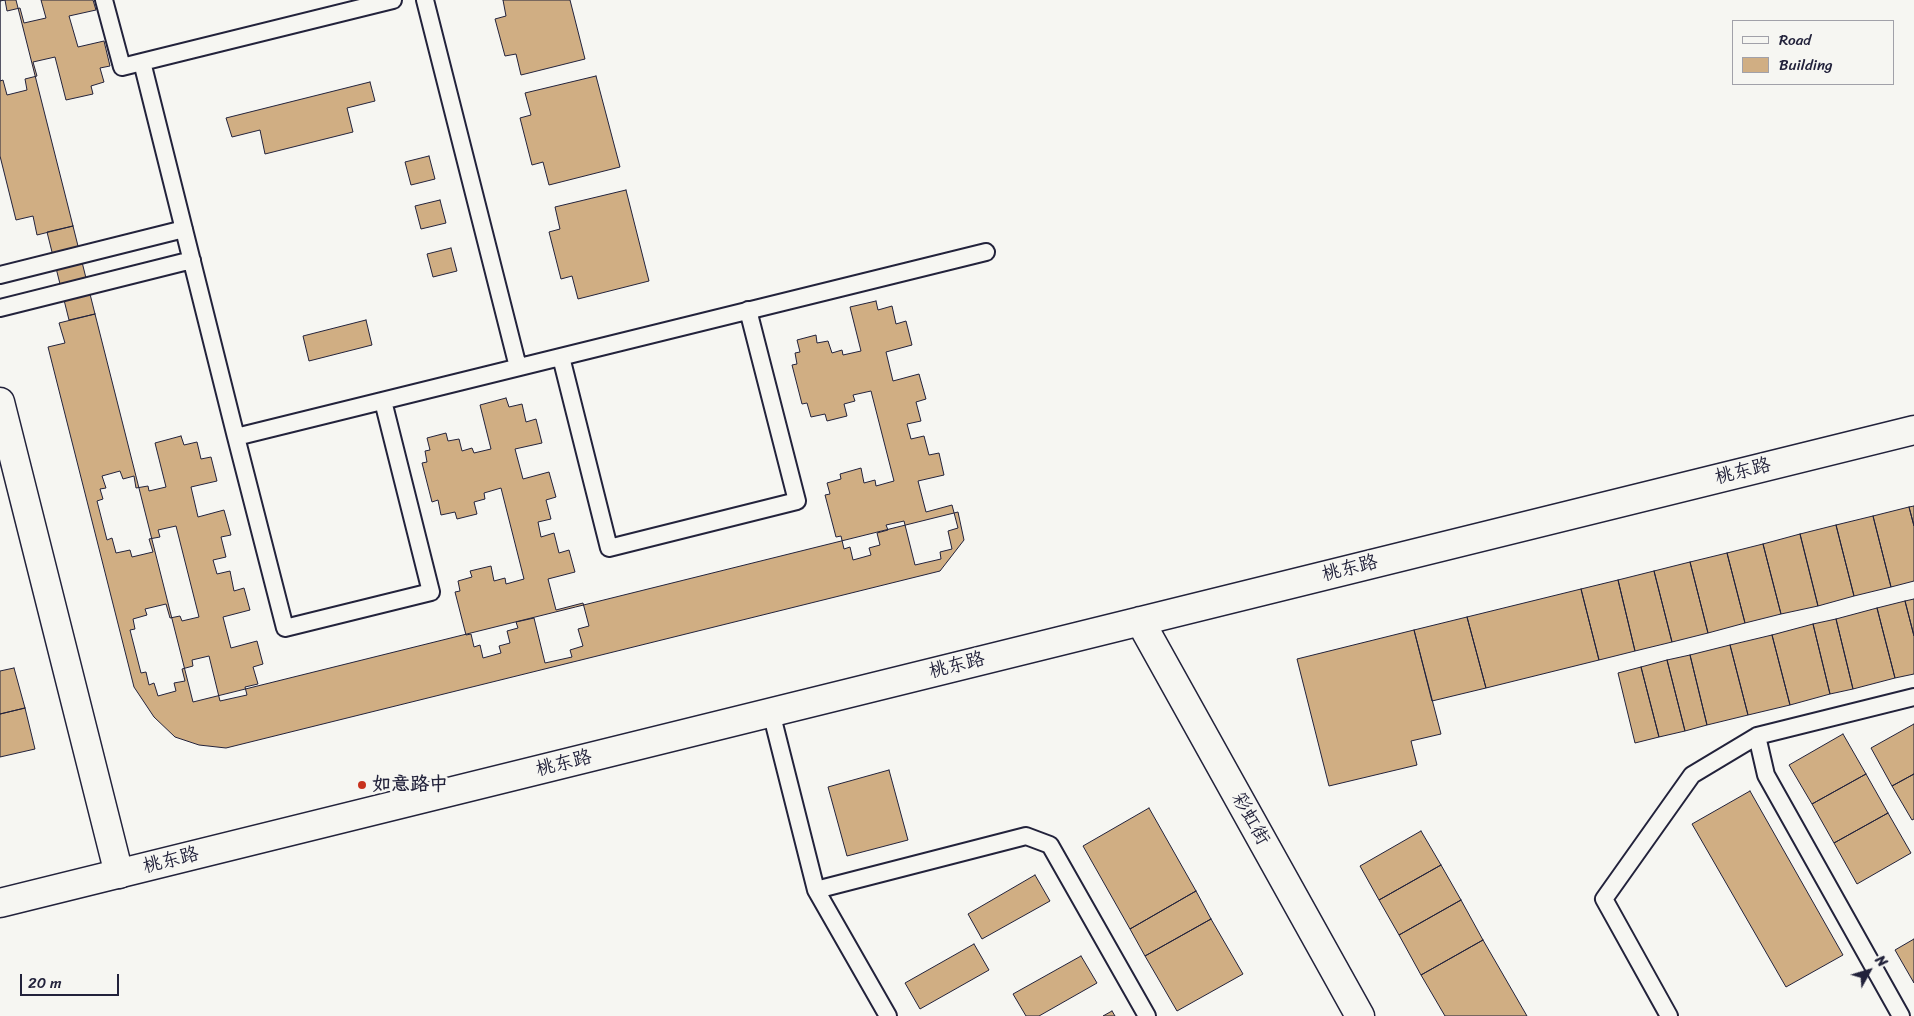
<!DOCTYPE html>
<meta charset="utf-8">
<style>
body{margin:0}
#map{position:relative;width:1914px;height:1016px;overflow:hidden;background:#f6f6f2;font-family:Sriracha,sans-serif}
canvas{display:block}
.legend{position:absolute;left:1732px;top:20px;width:162px;height:65px;box-sizing:border-box;background:#f6f6f2;border:1px solid #a1a1a9;margin:0;padding:6px 9px;list-style:none;font-size:15px;color:#22223b}
.legend li{display:flex;align-items:center;gap:10px;height:25px}
.legend b{width:25px;border:1px solid #a1a1a9}
.north{position:absolute;left:1844px;top:946px;width:50px;height:50px;-webkit-text-stroke:4px #f6f6f2;paint-order:stroke;rotate:51deg;font-size:14px;font-weight:700;line-height:20px;text-align:center;color:#22223b}
.north::after{content:'';display:block;margin:auto;width:18px;height:22px;background:#22223b;clip-path:polygon(50% 0,100% 100%,50% 72%,0 100%)}
.scale{position:absolute;left:20px;top:974px;width:99px;height:22px;box-sizing:border-box;border:2px solid #22223b;border-top:0;padding-left:6px;font-size:15px;line-height:18px;white-space:nowrap;color:#22223b;-webkit-text-stroke:4px #f6f6f2;paint-order:stroke}
</style>
<div id="map">
<canvas width="1914" height="1016"></canvas>
<ul class="legend">
<li><b style="height:6px;background:#f6f6f2"></b>Road</li>
<li><b style="height:14px;background:#d0ae83"></b>Building</li>
</ul>
<div class="north">N</div>
<div class="scale">20 m</div>
</div>
<script>
const ctx = document.querySelector('canvas').getContext('2d');
ctx.lineJoin = 'round';
function paint(path, color) {
  ctx.fillStyle = color;
  ctx.fill(path, 'evenodd');
}
function shape(rows) {
  const path = new Path2D();
  for (const r of rows) {
    path.moveTo(r[0], r[1]);
    for (let i = 2; i < r.length; i += 2) path.lineTo(r[i], r[i + 1]);
  }
  return path;
}
function strokePath(path, color, width, dash) {
  ctx.strokeStyle = color;
  ctx.lineWidth = width;
  ctx.lineCap = dash ? 'butt' : 'round';
  ctx.setLineDash(dash || []);
  ctx.stroke(path);
}
function drawText(font, color, halo, rows, align = 'center') {
  ctx.font = font + ' Sriracha,"LXGW WenKai TC",sans-serif';
  ctx.lineWidth = 5;
  ctx.setLineDash([]);
  ctx.textBaseline = 'middle';
  ctx.strokeStyle = halo;
  ctx.fillStyle = color;
  for (const [text, x, y, turn = 0] of rows) {
    ctx.save();
    ctx.translate(x, y);
    ctx.rotate((+turn || 0) * Math.PI / 180);
    ctx.textAlign = isNaN(turn) ? turn : align;
    if (halo) ctx.strokeText(text, 0, 0);
    ctx.fillText(text, 0, 0);
    ctx.restore();
  }
}
const building = shape([
 [0,0,16,0,73,226,37,235,33,216,16,220,0,156,0,0],
 [5,0,7,11,20,8,24,23,46,18,41,0,93,0,96,10,69,16,78,47,104,41,110,66,100,68,104,82,91,86,93,94,66,100,55,57,33,62,37,76,25,79,27,90,7,95,3,80,0,81,0,1,5,0],
 [503,0,570,0,585,59,521,75,516,54,505,56,495,19,506,16,503,0],
 [596,76,620,167,549,185,543,162,532,165,520,118,531,115,525,93,596,76],
 [370,82,375,101,347,108,353,132,265,154,260,130,232,137,226,118,370,82],
 [429,156,435,179,411,185,405,162,429,156],
 [626,190,649,281,578,299,572,276,561,279,549,232,560,229,555,207,626,190],
 [440,200,446,223,421,229,415,206,440,200],
 [73,226,95,314,69,320,47,232,73,226],
 [451,248,457,271,433,277,427,254,451,248],
 [876,301,878,310,892,306,896,324,906,321,912,345,886,352,893,381,919,374,926,399,916,402,921,421,907,424,911,439,924,436,929,455,939,453,944,475,918,481,926,512,952,505,958,528,948,531,952,549,940,552,941,559,915,565,904,521,886,525,888,530,877,533,880,545,869,548,871,555,853,560,850,547,844,549,841,536,836,537,825,495,830,494,827,483,841,479,840,474,861,468,864,483,875,480,876,486,894,481,871,391,853,395,855,401,844,404,847,416,827,421,825,414,811,417,807,403,802,404,792,365,797,364,795,353,800,352,797,340,816,335,817,343,828,341,832,353,842,350,843,355,861,351,850,307,876,301],
 [95,314,193,702,958,512,964,540,940,571,226,748,199,745,175,737,154,717,134,687,48,347,65,343,59,323,95,314],
 [366,320,372,345,309,361,303,336,366,320],
 [506,398,509,407,522,404,526,422,536,419,542,443,515,449,523,479,549,472,556,497,546,500,551,519,538,522,541,537,554,533,559,553,569,550,575,572,548,579,556,610,583,603,589,626,578,629,583,646,570,650,572,657,545,663,534,618,516,622,518,628,507,631,510,643,499,646,501,653,483,658,480,645,474,647,471,634,466,635,455,592,460,591,458,581,472,577,470,571,491,566,494,581,505,578,506,584,524,579,501,488,484,493,485,499,474,502,477,514,457,519,455,512,441,515,438,500,432,502,422,463,427,462,425,451,430,450,427,438,446,433,448,441,459,439,462,451,472,448,474,453,491,449,480,405,506,398],
 [181,436,184,445,197,442,201,459,211,457,217,481,191,487,198,517,224,510,231,535,221,537,226,557,213,560,217,574,230,571,234,591,244,588,250,610,223,617,231,648,257,641,263,664,253,667,258,684,245,687,247,695,220,701,209,656,192,660,193,666,182,669,185,681,174,683,176,691,158,696,154,683,149,685,146,672,141,673,130,630,135,629,133,619,147,615,145,609,166,604,170,618,180,616,182,621,199,617,176,526,158,530,160,537,149,539,153,552,132,557,130,550,116,553,112,538,107,540,97,501,103,499,100,489,106,488,102,476,120,471,123,479,134,476,136,488,148,486,149,491,166,487,155,443,181,436],
 [1914,506,1914,526,1909,507,1914,506],
 [1909,507,1914,526,1914,581,1891,587,1873,516,1909,507],
 [1873,516,1891,587,1854,596,1836,525,1873,516],
 [1836,525,1854,596,1818,606,1800,534,1836,525],
 [1800,534,1818,606,1781,614,1763,544,1800,534],
 [1763,544,1781,614,1745,623,1727,553,1763,544],
 [1727,553,1745,623,1708,633,1690,562,1727,553],
 [1690,562,1708,633,1672,642,1654,571,1690,562],
 [1654,571,1672,642,1635,651,1618,580,1654,571],
 [1618,580,1635,651,1599,660,1581,589,1618,580],
 [1581,589,1599,660,1486,688,1467,617,1581,589],
 [1914,599,1914,636,1905,601,1914,599],
 [1905,601,1914,636,1914,674,1895,678,1877,608,1905,601],
 [1877,608,1895,678,1853,689,1836,619,1877,608],
 [1467,617,1486,688,1432,701,1414,630,1467,617],
 [1836,619,1853,689,1830,694,1813,624,1836,619],
 [1813,624,1830,694,1790,705,1772,635,1813,624],
 [1414,630,1441,734,1411,741,1417,765,1329,786,1297,659,1414,630],
 [1772,635,1790,705,1748,715,1730,645,1772,635],
 [1730,645,1748,715,1707,725,1690,655,1730,645],
 [1690,655,1707,725,1685,731,1667,660,1690,655],
 [1667,660,1685,731,1659,737,1641,667,1667,660],
 [1641,667,1659,737,1635,743,1618,673,1641,667],
 [14,668,25,708,0,714,0,671,14,668],
 [25,708,35,749,0,757,0,714,25,708],
 [1914,724,1914,774,1892,786,1871,748,1914,724],
 [1843,734,1866,774,1812,804,1789,765,1843,734],
 [889,770,908,840,847,856,828,787,889,770],
 [1866,774,1888,813,1834,843,1812,804,1866,774],
 [1914,774,1914,819,1912,820,1892,786,1914,774],
 [1750,791,1843,955,1786,987,1692,824,1750,791],
 [1149,808,1196,891,1130,929,1083,846,1149,808],
 [1888,813,1911,853,1857,884,1834,843,1888,813],
 [1421,831,1441,865,1379,900,1360,866,1421,831],
 [1441,865,1461,900,1399,935,1379,900,1441,865],
 [1035,875,1050,901,982,939,968,914,1035,875],
 [1196,891,1211,919,1145,956,1130,929,1196,891],
 [1461,900,1483,940,1421,975,1399,935,1461,900],
 [1211,919,1243,974,1177,1011,1145,956,1211,919],
 [1914,939,1914,983,1895,950,1914,939],
 [1483,940,1527,1016,1445,1016,1421,975,1483,940],
 [974,944,989,970,920,1009,905,983,974,944],
 [1081,956,1097,983,1039,1016,1026,1016,1013,994,1081,956],
 [1112,1011,1115,1016,1103,1016,1112,1011]
]);
paint(building, '#d0ae83');
strokePath(building, '#22223b', 1);
const lane = shape([
 [104,0,122,67,142,62],
 [393,0,142,62,236,437,986,252],
 [425,0,518,367],
 [0,275,184,229],
 [0,308,192,260],
 [561,357,609,548,797,501,748,310],
 [236,437,285,628,431,592,383,401],
 [771,712,816,890,888,1016],
 [1757,736,1766,775,1901,1016],
 [816,890,1026,836,1050,845,1147,1016],
 [1669,1016,1604,899,1692,775,1757,736,1914,697]
]);
const street = shape([
 [0,402,119,874]
]);
const secondary = shape([
 [1140,621,1360,1016],
 [0,903,1914,430]
]);
strokePath(lane, '#22223b', 20);
strokePath(street, '#22223b', 31);
strokePath(secondary, '#22223b', 31);
strokePath(lane, '#f6f6f2', 16);
strokePath(street, '#f6f6f2', 28);
strokePath(secondary, '#f6f6f2', 28);
for (const [x, y, r, color] of [
 [362,785,5,"#c8321e"]
]) {
  const dot = new Path2D();
  dot.arc(x, y, r, 0, 2 * Math.PI);
  ctx.fillStyle = color;
  ctx.fill(dot);
  strokePath(dot, '#f6f6f2', 2);
}
drawText('19px', '#22223b', '#f6f6f2', [
 ["桃东路",1743,472,-14],
 ["桃东路",1350,569,-14],
 ["桃东路",957,666,-14],
 ["桃东路",564,764,-14],
 ["彩虹街",1250,819,61],
 ["桃东路",171,861,-14]
]);
drawText('bold 19px', '#22223b', '#f6f6f2', [
 ["如意路中",372,785]
], 'left');
</script>
